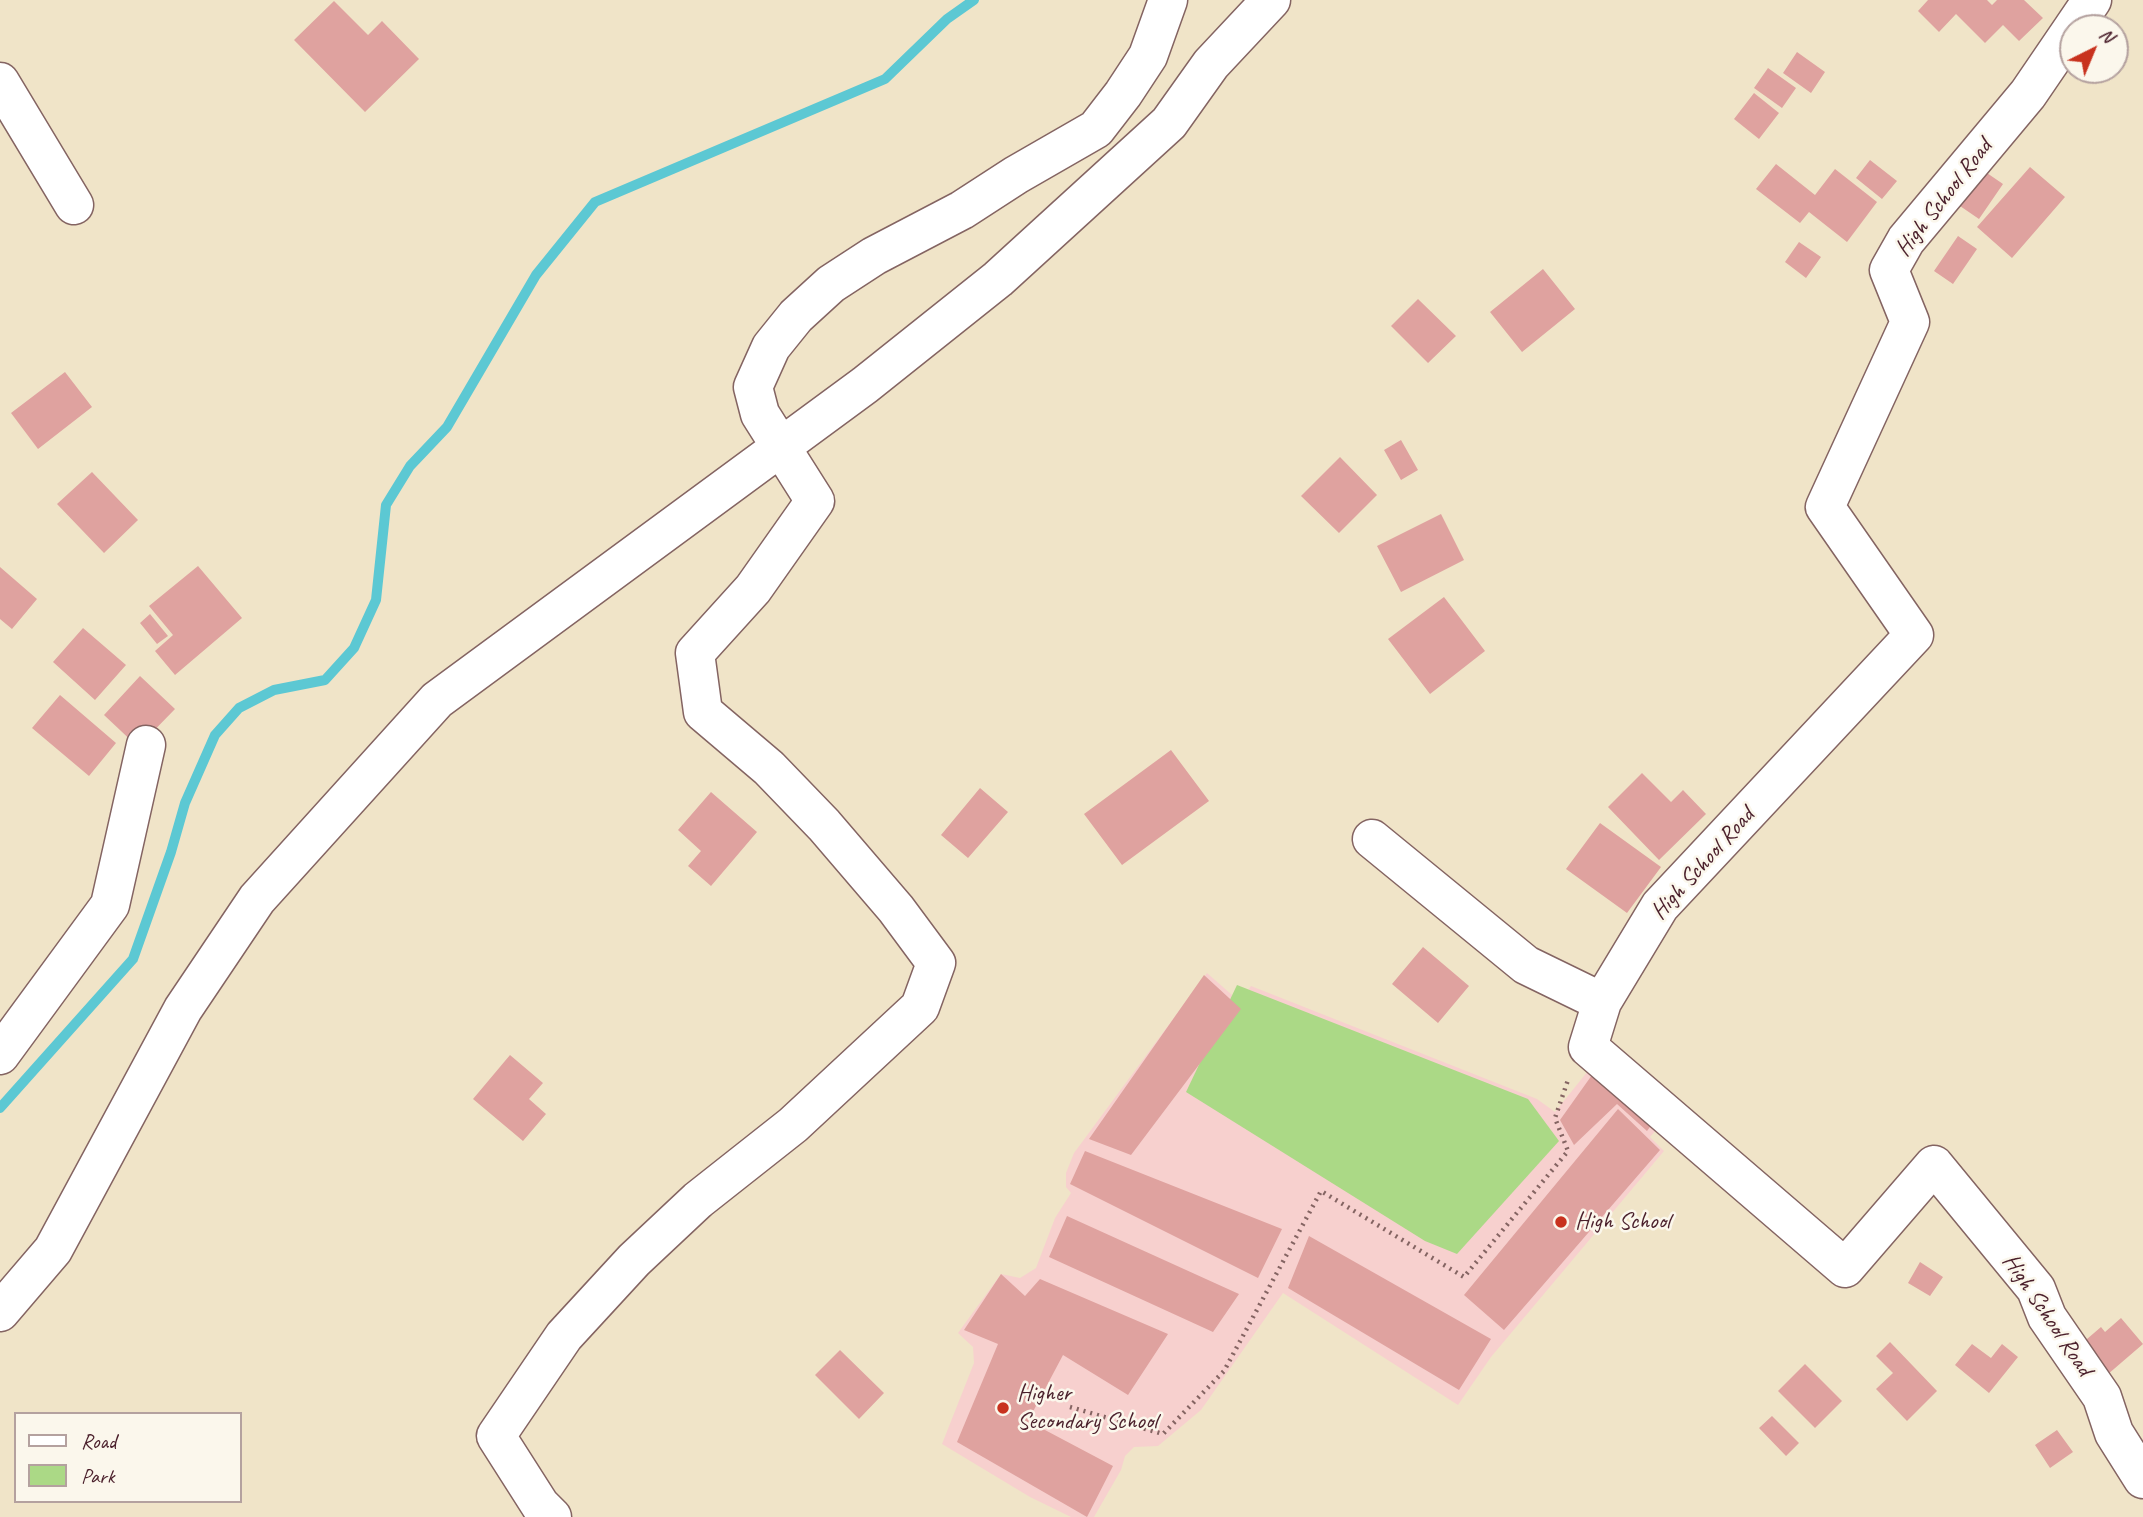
<!DOCTYPE html>
<style>
body{margin:0}
#map{position:relative;width:2143px;height:1517px;overflow:hidden;background:#f0e4c8;font-family:Caveat,sans-serif}
canvas{display:block}
.legend{position:absolute;left:14px;top:1412px;width:228px;height:91px;box-sizing:border-box;background:#fbf7ec;border:2px solid #b4a19f;margin:0;padding:9px 12px;list-style:none;font-size:21px;color:#4a1f2b}
.legend li{display:flex;align-items:center;gap:14px;height:35px}
.legend b{width:35px;border:2px solid #b4a19f}
.north{position:absolute;left:2059px;top:14px;width:70px;height:70px;box-sizing:border-box;background:#fbf7ec;border:2px solid #b4a19f;border-radius:50%;rotate:43deg;font-size:19px;font-weight:700;line-height:28px;text-align:center;color:#4a1f2b}
.north::after{content:'';display:block;margin:auto;width:24px;height:32px;background:#c8321e;clip-path:polygon(50% 0,100% 100%,50% 72%,0 100%)}
</style>
<div id="map">
<canvas width="2143" height="1517"></canvas>
<ul class="legend">
<li><b style="height:9px;background:#fff"></b>Road</li>
<li><b style="height:19px;background:#abd986"></b>Park</li>
</ul>
<div class="north">N</div>
</div>
<script>
const ctx = document.querySelector('canvas').getContext('2d');
ctx.lineJoin = 'round';
function paint(path, color) {
  ctx.fillStyle = color;
  ctx.fill(path, 'evenodd');
}
function shape(rows) {
  const path = new Path2D();
  for (const r of rows) {
    path.moveTo(r[0], r[1]);
    for (let i = 2; i < r.length; i += 2) path.lineTo(r[i], r[i + 1]);
  }
  return path;
}
function strokePath(path, color, width, dash) {
  ctx.strokeStyle = color;
  ctx.lineWidth = width;
  ctx.lineCap = dash ? 'butt' : 'round';
  ctx.setLineDash(dash || []);
  ctx.stroke(path);
}
function drawText(font, color, halo, rows, align = 'center') {
  ctx.font = font + ' Caveat,sans-serif';
  ctx.lineWidth = 5;
  ctx.setLineDash([]);
  ctx.textBaseline = 'middle';
  ctx.strokeStyle = halo;
  ctx.fillStyle = color;
  for (const [text, x, y, turn = 0] of rows) {
    ctx.save();
    ctx.translate(x, y);
    ctx.rotate((+turn || 0) * Math.PI / 180);
    ctx.textAlign = isNaN(turn) ? turn : align;
    if (halo) ctx.strokeText(text, 0, 0);
    ctx.fillText(text, 0, 0);
    ctx.restore();
  }
}
paint(shape([
 [1207,973,1240,1002,1251,986,1537,1099,1555,1112,1592,1066,1663,1122,1650,1137,1664,1151,1491,1357,1458,1405,1283,1293,1201,1410,1158,1446,1134,1447,1125,1456,1121,1470,1094,1517,1071,1517,1030,1497,942,1444,974,1363,973,1347,958,1333,1001,1274,1020,1278,1036,1268,1055,1218,1071,1193,1066,1187,1066,1173,1074,1153]
]), '#f7d0ce');
paint(shape([
 [1237,985,1528,1099,1559,1141,1457,1254,1425,1241,1186,1092]
]), '#abd986');
strokePath(shape([
 [0,1108,133,959,171,852,185,803,215,735,239,708,274,690,325,680,354,648,376,600,386,505,410,466,447,427,536,275,595,202,885,79,947,19,974,0]
]), '#5cc8d3', 10);
paint(shape([
 [1928,0,1987,0,1992,5,1997,0,2024,0,2043,18,2019,41,2003,25,1985,43,1956,14,1939,32,1918,11],
 [334,1,368,35,382,21,419,59,365,112,294,40],
 [1797,52,1825,72,1811,93,1783,73],
 [1768,68,1796,88,1782,108,1754,88],
 [1754,93,1779,113,1759,139,1734,119],
 [1870,160,1897,181,1882,199,1856,178],
 [1776,164,1815,195,1835,169,1877,202,1847,242,1809,212,1800,223,1756,189],
 [2030,167,2065,197,2012,258,1977,227],
 [1984,171,2003,184,1979,219,1960,206],
 [1958,236,1977,249,1953,284,1934,271],
 [1799,242,1821,257,1806,278,1785,262],
 [1543,269,1575,309,1522,352,1490,312],
 [1418,299,1456,336,1428,363,1391,326],
 [65,372,92,407,38,449,11,413],
 [1401,440,1418,470,1401,480,1384,450],
 [1340,457,1377,495,1339,533,1301,496],
 [92,472,138,520,104,553,57,504],
 [1441,514,1464,560,1401,592,1377,546],
 [198,566,242,618,175,675,155,651,173,635,149,606],
 [0,567,37,599,12,629,0,619],
 [1444,597,1485,651,1430,694,1388,639],
 [150,614,168,636,157,644,140,623],
 [83,628,126,665,95,700,53,662],
 [140,676,175,709,138,747,104,715],
 [60,695,116,743,89,776,32,728],
 [1171,750,1209,801,1122,865,1084,814],
 [1642,773,1671,802,1683,790,1706,814,1659,860,1608,807],
 [980,788,1008,812,968,858,941,835],
 [711,792,757,832,711,886,688,866,701,851,678,830],
 [1600,823,1661,867,1627,913,1566,869],
 [1423,947,1469,986,1438,1023,1392,984],
 [1204,975,1241,1009,1131,1155,1089,1139],
 [510,1055,543,1083,529,1099,546,1114,523,1141,473,1099],
 [1592,1075,1655,1120,1647,1131,1617,1104,1574,1145,1560,1120],
 [1618,1109,1660,1150,1504,1330,1464,1295],
 [1085,1151,1282,1229,1258,1278,1070,1184],
 [1067,1216,1239,1294,1213,1332,1049,1257],
 [1309,1236,1491,1339,1459,1390,1288,1288],
 [1920,1262,1943,1277,1930,1296,1908,1283],
 [1001,1274,1025,1296,1040,1279,1168,1334,1128,1395,1063,1355,1028,1421,1113,1466,1087,1517,957,1442,998,1344,964,1330],
 [2121,1318,2143,1344,2100,1381,2073,1351,2101,1327,2105,1332],
 [1890,1342,1937,1391,1907,1421,1876,1389,1893,1373,1876,1356],
 [1972,1344,1991,1358,2002,1344,2018,1357,1989,1393,1955,1365],
 [840,1350,884,1393,859,1419,815,1375],
 [1805,1364,1842,1401,1815,1428,1778,1391],
 [1772,1416,1799,1443,1786,1456,1759,1428],
 [2057,1430,2073,1452,2050,1468,2035,1445]
]), '#dfa29f');
const minor = shape([
 [2073,28,2028,94,1906,240,1889,270,1910,322,1825,507,1914,635,1660,906,1602,1002,1588,1047,1845,1268,1934,1165,2036,1289,2047,1317,2102,1397,2114,1433,2143,1479],
 [2073,28,2092,0],
 [0,82,74,205],
 [1372,839,1526,965,1602,1002],
 [0,1055,110,905,146,745],
 [0,1312,53,1250,183,1009,257,899,437,700,865,385,998,279,1169,123,1211,64,1271,0],
 [552,1517,540,1505,496,1436,564,1336,634,1260,698,1200,793,1125,920,1007,936,963,896,909,824,825,769,768,703,712,695,653,753,589,815,501,760,414,753,387,771,347,796,316,831,284,874,256,962,210,1016,175,1096,129,1123,94,1148,56,1168,0]
]);
strokePath(minor, '#846462', 41);
strokePath(shape([
 [1070,1407,1163,1434,1224,1371,1321,1191,1464,1277,1568,1151,1555,1118,1569,1077]
]), '#846462', 4.5, [2, 5]);
strokePath(minor, '#fff', 38);
for (const [x, y, r, color] of [
 [1561,1222,7,"#c8321e"],
 [1003,1408,7,"#c8321e"]
]) {
  const dot = new Path2D();
  dot.arc(x, y, r, 0, 2 * Math.PI);
  ctx.fillStyle = color;
  ctx.fill(dot);
  strokePath(dot, '#fbf7ec', 2.5);
}
drawText('24px', '#4a1f2b', '#fbf7ec', [
 ["High School Road",1944,198,-52],
 ["High School Road",1703,864,-48],
 ["High School Road",2047,1315,56]
]);
drawText('24px', '#4a1f2b', '#fbf7ec', [
 ["High School",1575,1222],
 ["Higher",1017,1394],
 ["Secondary School",1017,1422]
], 'left');
</script>
